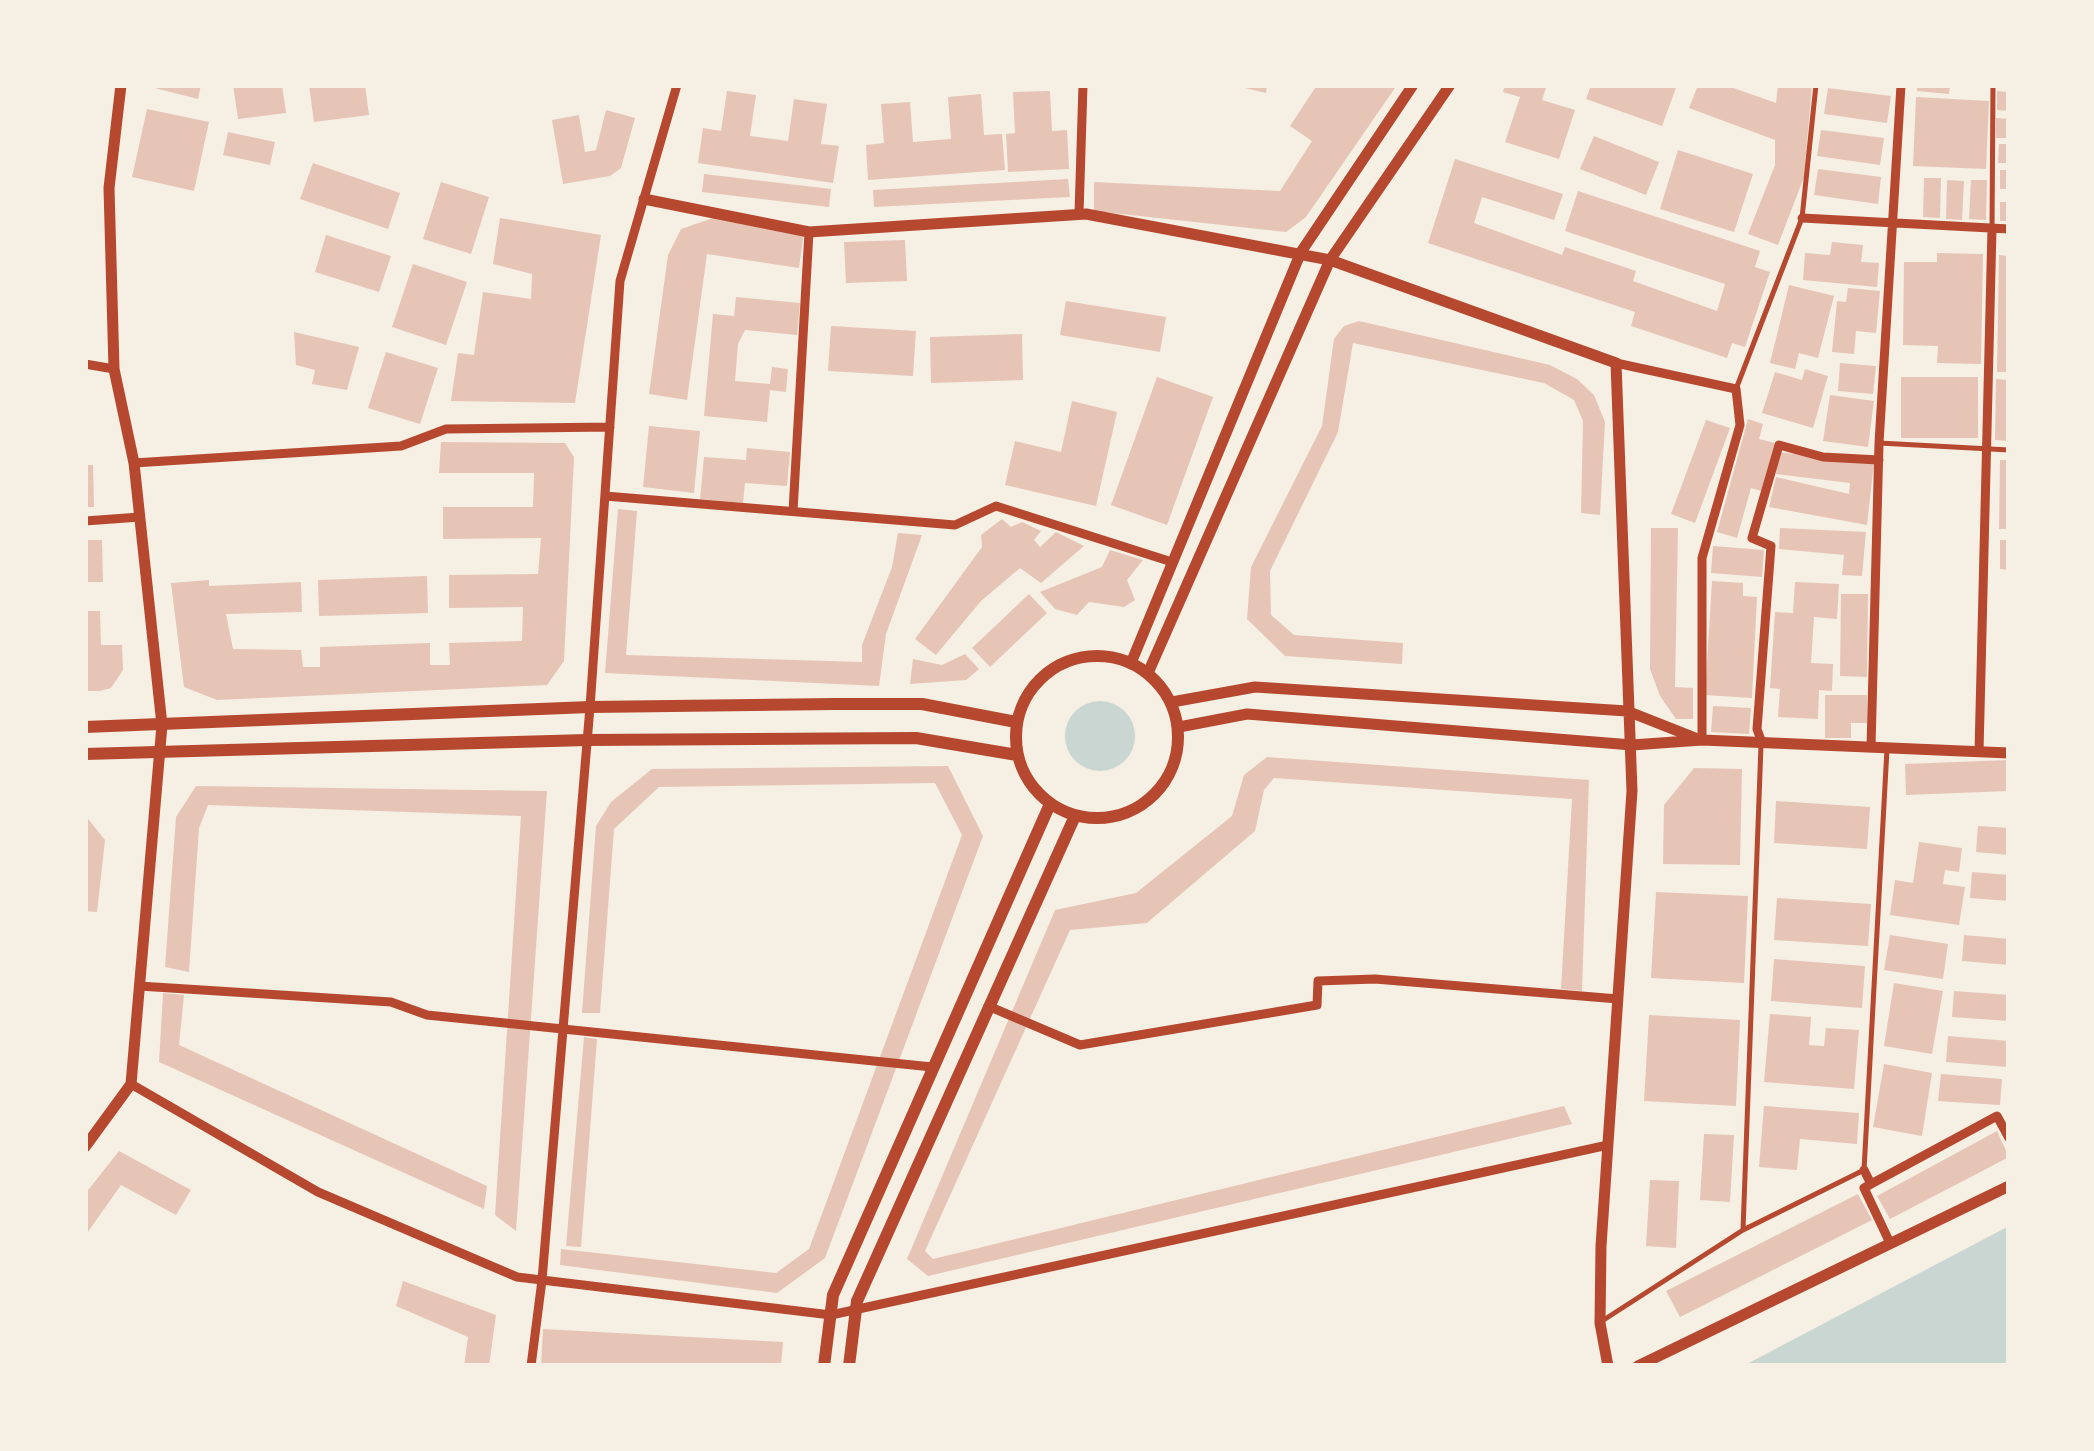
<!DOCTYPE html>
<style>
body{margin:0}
#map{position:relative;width:2094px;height:1451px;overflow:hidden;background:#f6efe4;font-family:"Exo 2",sans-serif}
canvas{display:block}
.frame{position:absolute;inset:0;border:88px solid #f6efe4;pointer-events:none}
</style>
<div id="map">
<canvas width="2094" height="1451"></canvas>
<div class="frame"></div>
</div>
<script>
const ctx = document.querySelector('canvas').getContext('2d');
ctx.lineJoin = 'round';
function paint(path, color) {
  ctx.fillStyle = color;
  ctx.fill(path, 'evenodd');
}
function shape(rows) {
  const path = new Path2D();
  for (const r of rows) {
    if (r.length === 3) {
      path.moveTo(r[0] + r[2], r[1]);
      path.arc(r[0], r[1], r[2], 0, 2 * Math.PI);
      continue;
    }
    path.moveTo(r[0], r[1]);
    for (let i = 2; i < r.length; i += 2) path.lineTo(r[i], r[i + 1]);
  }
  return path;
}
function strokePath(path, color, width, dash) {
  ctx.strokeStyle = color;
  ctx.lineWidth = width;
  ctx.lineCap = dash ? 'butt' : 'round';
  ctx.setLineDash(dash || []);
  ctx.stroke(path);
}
paint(shape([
 [1100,736,35],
 [2009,1226,2009,1366,1743,1366]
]), '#c9d6d2');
paint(shape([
 [143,85,201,85,198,99],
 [233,85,282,85,286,113,238,119],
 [309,85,365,85,369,115,314,122],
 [1232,85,1267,85,1266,93],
 [1317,85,1397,85,1306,217,1286,232,1094,211,1094,182,1280,191,1312,141,1290,126],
 [1505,85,1547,85,1542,100,1575,110,1559,159,1505,142,1520,97,1503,92],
 [1591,85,1677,85,1662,126,1586,99],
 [1698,85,1725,85,1776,103,1778,85,1812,85,1804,177,1778,245,1748,234,1775,165,1775,140,1689,108],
 [1917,85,1950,85,1949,94,1917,91],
 [1828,88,1891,96,1887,123,1824,114],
 [727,91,756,95,750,136,788,141,794,99,827,104,821,144,839,146,833,183,698,163,703,128,721,131],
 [1050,91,1052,131,1067,130,1069,169,1008,172,1006,134,1015,133,1013,92],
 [1997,91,2009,92,2009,111,1997,110],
 [981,94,984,135,1002,134,1005,170,868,180,866,145,884,143,881,104,910,102,913,142,951,139,948,97],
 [1916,97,1989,101,1986,169,1913,166],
 [147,109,209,122,194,191,132,177],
 [606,110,635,118,621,168,610,176,563,184,552,120,579,115,585,152,596,150],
 [1996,118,2009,119,2009,138,1996,138],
 [1821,130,1884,138,1880,165,1817,156],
 [228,132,275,142,270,165,223,155],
 [1594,136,1659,162,1646,195,1580,169],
 [1999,144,2009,144,2009,163,1998,163],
 [1678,150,1753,174,1734,232,1660,209],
 [1455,159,1563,194,1554,220,1482,197,1474,223,1562,255,1565,247,1636,271,1633,281,1717,311,1725,284,1565,231,1578,191,1760,251,1755,267,1770,272,1745,347,1732,343,1727,358,1631,326,1635,312,1428,243],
 [313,163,400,193,388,229,300,199],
 [1818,169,1881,177,1878,204,1814,195],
 [2000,170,2009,170,2009,189,2000,189],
 [704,174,831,189,829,207,702,192],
 [1924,178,1941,178,1940,218,1923,217],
 [1068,179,1070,197,874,207,873,190],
 [1947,180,1964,181,1962,220,1946,219],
 [1971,180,1987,180,1986,220,1969,219],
 [441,182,489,197,471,254,423,239],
 [2000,202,2009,202,2009,221,2000,221],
 [500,218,601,235,575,403,451,401,458,353,474,355,483,292,531,299,532,274,493,264],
 [713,218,804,231,799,268,707,254,687,400,649,394,668,255,681,229],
 [326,235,391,256,379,292,315,272],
 [905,240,907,281,846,283,844,242],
 [1832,242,1863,245,1861,262,1879,263,1877,287,1803,280,1805,253,1830,255],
 [1937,253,1983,254,1981,364,1937,363,1938,346,1903,345,1904,262,1937,262],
 [1999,255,2009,256,2009,372,1997,372],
 [413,264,467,282,446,345,392,327],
 [1789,285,1834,296,1818,358,1799,353,1795,369,1770,363],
 [1848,288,1880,291,1876,333,1856,331,1854,354,1832,352,1837,301,1846,302],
 [736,297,800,303,797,335,745,330,738,344,735,381,770,384,772,367,788,369,786,392,770,390,767,422,704,416,713,314,734,316],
 [1066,301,1166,317,1160,352,1060,335],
 [1359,321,1550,365,1577,379,1594,395,1605,422,1600,515,1581,513,1583,421,1574,400,1544,383,1353,343,1338,432,1270,571,1271,615,1294,635,1403,643,1402,664,1285,656,1247,619,1251,567,1322,426,1334,339,1344,326],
 [831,326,916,331,913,376,828,371],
 [294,332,359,347,347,390,312,384,315,370,296,365],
 [1022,334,1023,380,931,383,930,337],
 [386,352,438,368,420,424,368,408],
 [1840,363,1876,366,1873,394,1838,391],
 [1805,369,1828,376,1813,428,1762,413,1775,372,1802,380],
 [1157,377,1213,397,1167,525,1111,505],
 [1901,377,1978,377,1978,438,1901,438],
 [1996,379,2009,380,2009,441,1995,440],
 [1830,395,1874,401,1868,447,1823,441],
 [1072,401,1117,412,1096,506,1005,485,1015,441,1061,452],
 [1748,419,1763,424,1759,439,1775,443,1761,491,1751,488,1737,538,1717,532],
 [1706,420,1730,428,1695,523,1671,514],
 [649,426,700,431,694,493,643,487],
 [441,442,565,443,574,457,564,661,547,685,217,700,184,687,171,583,209,580,209,586,301,582,302,612,226,614,233,649,301,650,303,667,320,667,320,647,430,643,430,665,450,665,449,643,522,641,523,607,449,608,449,575,538,574,541,538,443,539,443,507,533,507,534,473,439,473],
 [747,448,790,452,787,486,745,483,743,503,700,499,704,457,746,460],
 [1778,452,1874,463,1867,525,1769,507,1776,477,1849,494,1850,483,1776,474],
 [2000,460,2009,460,2009,529,1999,529],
 [85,465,93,465,94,507,85,507],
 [618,509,637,511,626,655,862,662,862,645,892,567,898,533,922,535,886,634,879,686,605,673],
 [1002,519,1011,527,1022,522,1041,531,1034,540,1040,547,1056,532,1084,546,1041,583,1020,568,981,601,936,655,915,639,982,547,981,535],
 [1651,528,1678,528,1675,687,1693,688,1693,719,1676,719,1660,696,1650,669],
 [1780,528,1866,532,1862,576,1842,575,1844,555,1779,549],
 [85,540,102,540,103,582,85,582],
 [2000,540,2009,540,2009,570,2000,569],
 [1713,546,1764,550,1762,577,1711,573],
 [1110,550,1143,560,1127,580,1135,600,1124,607,1089,602,1077,615,1055,609,1040,592,1102,567],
 [427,576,428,613,319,616,318,580],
 [1712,581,1743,583,1743,596,1757,597,1752,698,1705,695],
 [1795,582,1839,584,1837,619,1814,617,1811,663,1833,664,1832,691,1819,690,1818,719,1778,717,1780,689,1770,688,1775,612,1793,613],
 [1029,594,1047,613,990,667,972,648],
 [1841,594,1868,594,1867,677,1840,676],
 [85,611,100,611,101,645,122,645,123,670,111,688,100,691,85,691],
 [965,654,979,669,966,680,910,684,913,659,942,665],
 [1825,695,1867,695,1867,723,1851,723,1851,738,1825,738],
 [1713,706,1751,708,1749,734,1711,732],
 [1267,757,1589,780,1582,991,1561,989,1572,799,1274,778,1264,790,1255,831,1147,923,1070,930,925,1251,933,1259,1564,1106,1572,1124,928,1276,907,1259,1055,910,1136,893,1232,816,1244,775],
 [2009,760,2009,791,1906,795,1905,764],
 [948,766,983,836,825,1258,777,1293,560,1265,561,1249,776,1273,809,1249,962,835,935,783,659,787,614,829,600,1013,582,1013,596,826,611,802,652,769],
 [1694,768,1742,769,1740,865,1663,864,1664,805],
 [196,786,547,791,516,1231,495,1215,521,816,208,805,199,828,189,972,165,967,176,817],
 [1776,801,1870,807,1867,849,1774,843],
 [85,815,105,840,97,912,85,911],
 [1978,826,2009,828,2009,855,1976,852],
 [1919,842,1962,848,1959,872,1945,870,1943,884,1965,887,1959,925,1890,915,1895,880,1913,883],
 [1972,872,2009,875,2009,901,1970,898],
 [1656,892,1748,896,1744,983,1651,978],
 [1777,898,1871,904,1868,946,1774,940],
 [1890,935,1948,944,1943,979,1884,970],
 [1964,935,2009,939,2009,965,1962,961],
 [1774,959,1865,966,1862,1008,1771,1001],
 [1894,983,1943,991,1932,1054,1884,1046],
 [1954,991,2009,995,2009,1021,1952,1017],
 [163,993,184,995,179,1045,487,1186,484,1209,159,1062],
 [1770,1014,1811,1017,1809,1045,1824,1046,1826,1028,1859,1030,1854,1089,1764,1082],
 [1649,1015,1740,1020,1736,1106,1644,1101],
 [1948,1036,2009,1041,2008,1067,1946,1062],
 [584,1037,597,1039,581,1247,566,1246],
 [1884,1064,1932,1073,1922,1136,1873,1127],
 [1941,1074,2002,1079,2000,1105,1938,1101],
 [1764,1106,1859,1113,1857,1144,1800,1139,1797,1170,1759,1167],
 [1997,1131,2009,1157,1890,1219,1877,1196],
 [1704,1134,1734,1135,1730,1202,1700,1200],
 [119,1151,191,1190,176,1215,121,1185,85,1236,85,1194],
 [1650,1180,1679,1181,1676,1248,1646,1246],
 [1858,1194,1872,1220,1680,1317,1666,1291],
 [403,1281,496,1315,489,1366,464,1366,468,1337,396,1306],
 [543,1329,783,1342,781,1366,541,1366]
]), '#e6c5b7');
strokePath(shape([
 [1992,229,1993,85],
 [1736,389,1802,218,1816,85],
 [1879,443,2009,450],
 [1743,1230,1864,1170,1887,749],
 [1602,1321,1743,1230,1761,745]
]), '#b5482f', 5);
strokePath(shape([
 [1079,214,1083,85],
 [1802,218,2009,229],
 [1616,363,1736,389,1740,425,1702,558,1702,740],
 [85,364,114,369],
 [134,463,401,446,446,429,610,427],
 [605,496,955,525,996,506,1172,562],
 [793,511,809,232],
 [85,521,140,517],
 [1762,743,1757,729,1771,546,1752,538,1779,445,1823,457,1879,460],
 [1871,747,1879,443,1901,85],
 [1979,752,1992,229],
 [139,986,391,1002,427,1015,932,1067],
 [988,1006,1080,1045,1317,1005,1318,981,1375,979,1618,999],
 [131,1084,318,1192,517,1277,831,1315,1608,1145],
 [1864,1170,1871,1184,1997,1116,2009,1138],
 [1871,1184,1864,1188,1890,1243],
 [531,1366,542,1280,590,707,620,281,677,85]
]), '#b5482f', 9);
strokePath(shape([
 [644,199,809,232,1086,214,1330,260,1616,363,1632,791,1601,1246,1600,1323,1608,1366],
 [1131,663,1301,252,1413,85],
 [1148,673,1330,260,1450,85],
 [1172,702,1255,687,1627,711,1698,739],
 [1179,727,1247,714,1632,745,1702,740,2009,753],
 [85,1147,131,1084,162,725,134,463,114,369,109,188,121,85],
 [1638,1366,2009,1186]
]), '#b5482f', 11);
strokePath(shape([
 [1097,737,81],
 [85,727,590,707,834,704,922,704,1016,722],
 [85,754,587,740,916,738,1017,755],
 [824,1366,833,1295,1050,804],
 [849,1366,857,1301,1075,816]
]), '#b5482f', 12);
</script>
